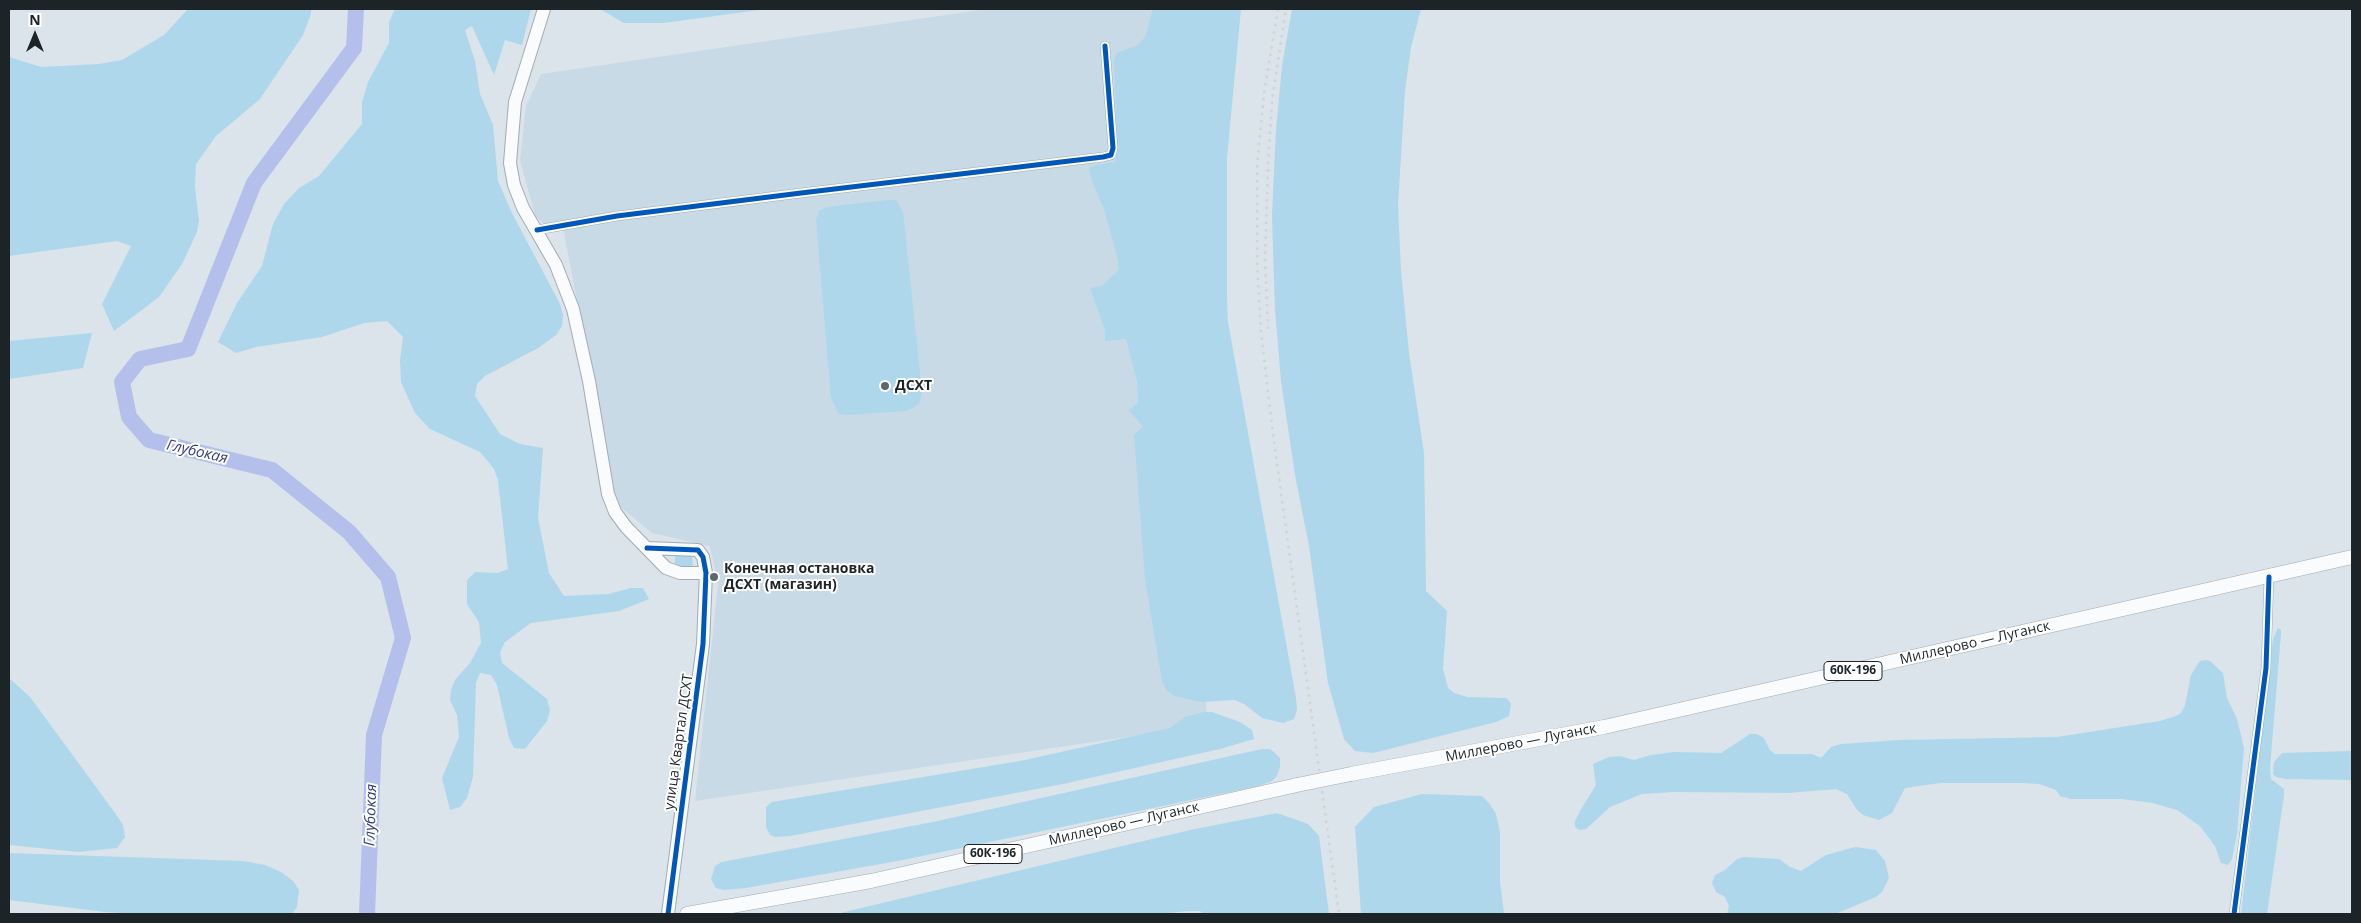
<!DOCTYPE html>
<meta charset="utf-8">
<style>
body{margin:0}
#map{position:relative;width:2361px;height:923px;overflow:hidden;background:#dae4ea;font-family:"Open Sans",sans-serif}
canvas{display:block}
.frame{position:absolute;inset:0;border:10px solid #1d2428;pointer-events:none}
.north{position:absolute;left:10px;top:10px;width:50px;height:50px;-webkit-text-stroke:4px #fff;paint-order:stroke;rotate:0deg;font-size:14px;font-weight:700;line-height:20px;text-align:center;color:#1d2428}
.north::after{content:'';display:block;margin:auto;width:18px;height:22px;background:#1d2428;clip-path:polygon(50% 0,100% 100%,50% 72%,0 100%)}
</style>
<div id="map">
<canvas width="2361" height="923"></canvas>
<div class="frame"></div>
<div class="north">N</div>
</div>
<script>
const ctx = document.querySelector('canvas').getContext('2d');
ctx.lineJoin = 'round';
function paint(path, color) {
  ctx.fillStyle = color;
  ctx.fill(path, 'evenodd');
}
function shape(rows) {
  const path = new Path2D();
  for (const r of rows) {
    path.moveTo(r[0], r[1]);
    for (let i = 2; i < r.length; i += 2) path.lineTo(r[i], r[i + 1]);
  }
  return path;
}
function strokePath(path, color, width, dash) {
  ctx.strokeStyle = color;
  ctx.lineWidth = width;
  ctx.lineCap = dash ? 'butt' : 'round';
  ctx.setLineDash(dash || []);
  ctx.stroke(path);
}
function drawText(font, color, halo, rows, align = 'center') {
  ctx.font = font + ' "Open Sans",sans-serif';
  ctx.lineWidth = 4;
  ctx.setLineDash([]);
  ctx.textBaseline = 'middle';
  ctx.strokeStyle = halo;
  ctx.fillStyle = color;
  for (const [text, x, y, turn = 0] of rows) {
    ctx.save();
    ctx.translate(x, y);
    ctx.rotate((+turn || 0) * Math.PI / 180);
    ctx.textAlign = isNaN(turn) ? turn : align;
    if (halo) ctx.strokeText(text, 0, 0);
    ctx.fillText(text, 0, 0);
    ctx.restore();
  }
}
paint(shape([
 [987,9,1192,9,1164,268,1208,725,695,801,718,584,710,546,652,533,617,504,562,223,545,225,535,215,520,160,526,106,541,74]
]), '#c8dae5');
paint(shape([
 [188,9,311,9,311,14,303,35,260,99,216,136,196,164,195,187,199,221,197,232,182,264,159,297,114,331,102,304,131,246,117,241,9,256,9,57,41,67,99,64,122,60,164,35],
 [395,9,531,9,522,45,505,40,494,75,472,26,465,30,475,61,480,94,493,125,498,181,512,213,560,304,563,315,562,326,556,335,538,348,485,376,477,384,475,396,500,434,520,444,543,448,538,518,549,573,564,596,609,594,631,588,643,588,649,599,619,611,531,623,505,642,500,652,502,663,547,699,550,710,547,721,525,749,514,748,509,738,497,685,491,675,480,673,476,683,473,777,467,798,460,807,450,810,442,778,459,737,457,715,450,700,451,690,455,680,470,663,481,643,479,622,467,604,467,580,475,572,498,573,508,569,498,480,494,469,480,452,430,429,415,413,401,382,400,360,403,337,387,321,364,323,322,337,256,347,236,353,218,342,237,303,262,266,273,224,284,204,299,188,319,176,362,124,362,102,368,82,389,43,389,22],
 [600,9,766,9,664,23,624,23],
 [1153,9,1241,9,1227,158,1227,298,1228,322,1296,698,1297,710,1294,719,1283,723,1262,718,1244,704,1235,700,1201,702,1175,696,1167,691,1162,681,1145,579,1134,435,1143,427,1129,410,1138,403,1137,381,1126,339,1105,341,1105,330,1090,288,1102,286,1119,270,1118,260,1104,209,1091,179,1089,168,1095,165,1115,162,1117,151,1114,60,1117,53,1138,45,1145,37],
 [1292,9,1421,9,1411,47,1405,91,1398,205,1401,271,1409,353,1424,453,1426,585,1426,591,1447,611,1443,669,1448,688,1454,693,1467,697,1506,698,1511,703,1509,716,1496,722,1373,753,1355,751,1344,739,1328,683,1309,546,1295,475,1281,381,1275,310,1272,215,1276,130,1282,66],
 [887,200,896,200,903,212,922,392,920,402,915,407,906,411,846,415,839,414,831,398,816,220,819,211,827,207],
 [92,333,83,368,9,379,9,341],
 [678,555,692,556,693,567,675,567,675,557],
 [2278,628,2281,630,2281,634,2270,767,2271,779,2284,789,2284,795,2267,914,2241,914,2273,639],
 [2206,660,2210,661,2223,673,2227,698,2237,719,2244,748,2237,834,2232,859,2228,865,2221,863,2215,846,2200,826,2177,810,2153,803,2122,799,2071,799,2060,796,2056,790,2039,784,2023,783,1940,783,1905,788,1892,813,1879,820,1863,815,1857,810,1847,794,1836,789,1788,793,1674,792,1642,794,1610,807,1586,829,1580,830,1575,827,1575,821,1580,811,1596,785,1593,764,1609,757,1620,756,1634,760,1651,755,1674,752,1721,753,1750,734,1757,734,1764,738,1770,750,1775,754,1812,754,1821,758,1831,747,1841,744,1899,740,2057,737,2160,721,2176,716,2181,713,2185,705,2191,675,2200,661],
 [9,678,30,697,115,813,123,825,125,837,117,848,78,852,9,845],
 [1204,712,1212,712,1240,722,1252,730,1254,739,1220,749,1063,784,790,836,775,837,770,835,766,827,766,807,772,802,1020,761,1170,728,1185,717],
 [1262,749,1270,749,1275,753,1280,758,1280,767,1277,776,1272,781,1259,786,903,860,746,888,724,890,716,888,711,879,715,866,722,862,933,822],
 [2352,751,2352,780,2286,779,2276,777,2273,774,2274,762,2282,753],
 [1422,794,1482,796,1489,803,1496,814,1500,832,1500,882,1504,914,1361,914,1355,827,1374,807],
 [1277,813,1308,824,1319,836,1329,914,1203,914,1200,911,1187,911,1160,914,836,914,1190,830],
 [1855,847,1876,850,1885,861,1889,878,1882,892,1876,897,1835,914,1727,914,1729,906,1725,897,1716,892,1712,883,1715,875,1725,870,1737,859,1744,857,1779,859,1790,867,1801,871,1826,855],
 [9,853,243,861,265,865,281,872,293,881,299,890,297,907,292,914,138,914,105,912,9,900]
]), '#aed7ec');
strokePath(shape([
 [356,9,354,48,254,183,188,349,140,359,122,382,129,417,149,440,272,470,349,532,388,577,403,638,374,735,367,914]
]), '#b4c0eb', 16);
const street = shape([
 [537,230,617,216,801,193,1103,157,1111,155,1113,148,1105,46],
 [2234,914,2266,668,2269,577]
]);
const secondary = shape([
 [544,9,515,102,510,163,514,185,523,208,556,265,573,309,589,381,608,494,615,512,626,527,666,568,680,573,706,573],
 [647,548,698,550,703,557,706,573,703,644,668,914]
]);
const primary = shape([
 [1351,774,1604,727,2352,557],
 [687,914,871,881,1297,785]
]);
strokePath(street, '#a4abb0', 10);
strokePath(secondary, '#a4abb0', 14);
strokePath(primary, '#a4abb0', 15);
strokePath(street, '#f9fbfc', 9);
strokePath(secondary, '#f9fbfc', 12);
strokePath(primary, '#f9fbfc', 14);
strokePath(shape([
 [1278,9,1264,93,1257,167,1257,259,1261,333,1273,434,1339,914],
 [1268,329,1265,260,1268,165,1272,100,1286,9]
]), '#d1d4d6', 2.5, [2.5, 5]);
const primaryBridge = shape([
 [1297,785,1351,774]
]);
strokePath(primaryBridge, '#a4abb0', 15, []);
strokePath(primaryBridge, '#f9fbfc', 14);
strokePath(shape([
 [537,230,617,216,801,193,1103,157,1111,155,1113,148,1105,46],
 [647,548,698,550,703,557,706,573,703,644,668,914],
 [2234,914,2266,668,2269,577]
]), '#0057b8', 5);
for (const [x, y, r, color] of [
 [885,386,5,"#5f676c"],
 [714,577,5,"#5f676c"]
]) {
  const dot = new Path2D();
  dot.arc(x, y, r, 0, 2 * Math.PI);
  ctx.fillStyle = color;
  ctx.fill(dot);
  strokePath(dot, '#fff', 2);
}
for (const [x, y, w] of [
 [1853,671,58],
 [993,854,58]
]) {
  const box = new Path2D();
  box.roundRect(x - w / 2, y - 9.5, w, 19, 4);
  ctx.fillStyle = '#fff';
  ctx.fill(box);
  strokePath(box, '#1d2428', 1);
}
drawText('bold 12px', '#1d2428', null, [
 ["60К-196",1853,671],
 ["60К-196",993,854]
]);
drawText('bold 14px', '#1d2428', '#fff', [
 ["ДСХТ",895,386],
 ["Конечная остановка",724,569],
 ["ДСХТ (магазин)",724,585]
], 'left');
drawText('14px', '#1d2428', '#fff', [
 ["Миллерово — Луганск",1975,643,-13],
 ["улица Квартал ДСХТ",679,742,-82],
 ["Миллерово — Луганск",1521,743,-11],
 ["Миллерово — Луганск",1124,824,-13]
]);
drawText('italic 15px', '#363e83', '#fff', [
 ["Глубокая",197,452,13],
 ["Глубокая",371,815,-88]
]);
</script>
